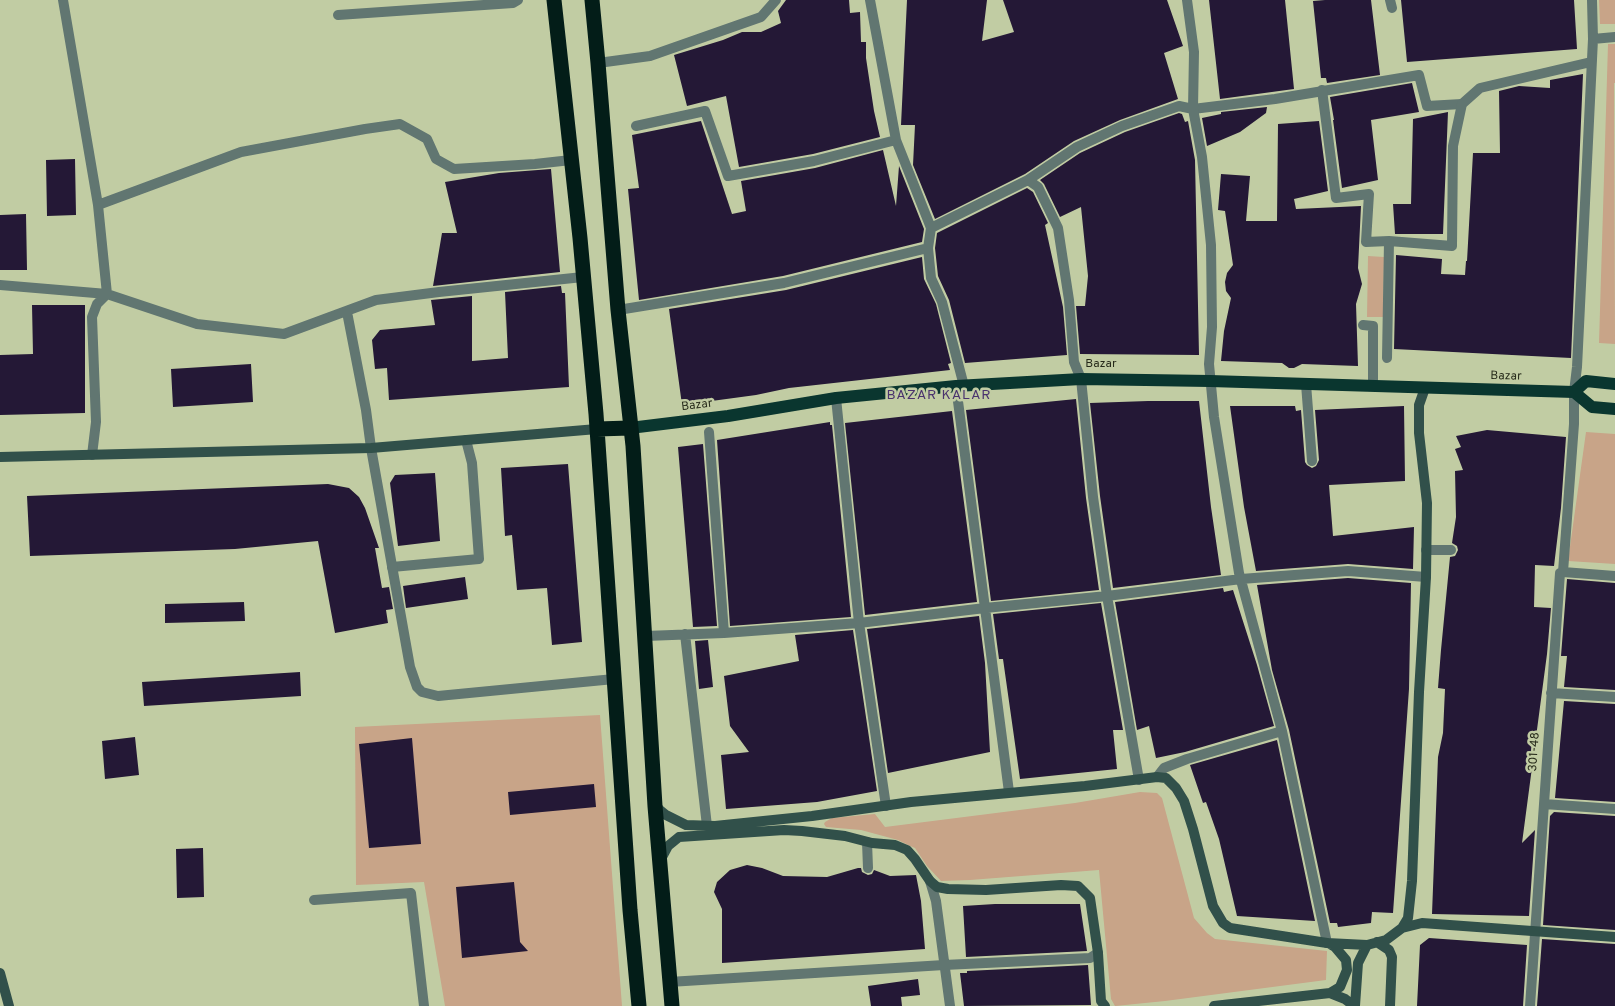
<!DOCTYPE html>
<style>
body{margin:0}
canvas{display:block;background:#c1cca3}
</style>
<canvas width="1615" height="1006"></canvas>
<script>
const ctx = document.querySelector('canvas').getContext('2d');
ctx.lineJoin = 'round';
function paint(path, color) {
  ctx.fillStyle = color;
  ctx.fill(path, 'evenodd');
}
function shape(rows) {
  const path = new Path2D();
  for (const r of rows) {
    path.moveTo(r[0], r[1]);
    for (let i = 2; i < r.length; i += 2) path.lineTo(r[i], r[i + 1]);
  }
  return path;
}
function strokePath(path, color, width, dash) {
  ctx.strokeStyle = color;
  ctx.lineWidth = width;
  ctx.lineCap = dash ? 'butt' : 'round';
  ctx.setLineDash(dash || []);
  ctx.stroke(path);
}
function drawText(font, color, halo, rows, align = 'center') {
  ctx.font = font + ' Overpass,sans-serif';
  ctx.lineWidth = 5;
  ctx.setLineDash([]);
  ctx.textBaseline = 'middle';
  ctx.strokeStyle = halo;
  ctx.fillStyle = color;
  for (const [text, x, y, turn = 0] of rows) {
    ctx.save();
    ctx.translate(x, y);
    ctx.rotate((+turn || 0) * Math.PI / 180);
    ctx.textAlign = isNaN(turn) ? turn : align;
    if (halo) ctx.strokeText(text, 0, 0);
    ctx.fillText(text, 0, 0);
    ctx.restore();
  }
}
paint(shape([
 [1599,0,1615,0,1615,24,1600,24],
 [1608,44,1615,44,1615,83,1614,83,1615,344,1599,343],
 [1368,256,1384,257,1383,317,1367,317],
 [1586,432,1615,434,1615,564,1568,561],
 [600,715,622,1006,445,1006,424,882,356,885,355,727],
 [1140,792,1157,793,1162,798,1194,918,1207,933,1215,939,1327,951,1326,980,1165,1001,1115,1006,1111,999,1099,870,970,880,941,881,927,866,915,848,908,845,898,840,861,830,826,827,824,824,825,822,832,818,875,814,885,827,1075,803]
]), '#c8a488');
paint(shape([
 [786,0,849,0,850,13,860,12,861,42,866,42,866,58,874,111,880,137,813,154,739,167,726,96,687,106,674,55,723,40,742,32,761,32,781,23,778,11],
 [907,0,987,0,982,41,1014,32,1003,0,1167,0,1183,46,1164,53,1178,99,1120,120,1074,141,1025,174,935,219,913,165,915,125,901,125],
 [1209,0,1285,0,1294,89,1220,99],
 [1325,0,1371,0,1380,75,1327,83,1326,78,1321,78,1313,1],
 [1401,0,1574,0,1577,49,1407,62],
 [1583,74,1571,358,1394,349,1396,255,1442,259,1441,274,1465,275,1466,261,1467,261,1473,153,1500,153,1499,91,1519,86,1550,88,1550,80],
 [1412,83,1419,112,1371,120,1378,180,1342,188,1333,120,1334,120,1330,97],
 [1267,107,1266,113,1240,132,1207,146,1202,118,1221,114,1221,112],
 [1448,112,1443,234,1395,234,1393,204,1411,204,1413,119],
 [1179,113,1182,114,1185,122,1188,121,1195,160,1199,355,1080,354,1076,306,1085,306,1088,276,1081,207,1060,217,1044,184,1040,180,1080,153,1125,132],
 [701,121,732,214,746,211,741,181,815,168,883,150,896,206,899,166,924,229,922,242,783,276,639,300,628,189,639,188,632,135],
 [1319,121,1328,191,1294,199,1296,209,1361,206,1358,268,1362,284,1356,304,1358,366,1302,364,1294,368,1289,368,1282,363,1221,361,1224,331,1231,298,1226,291,1225,282,1227,273,1233,265,1225,211,1218,210,1221,174,1250,176,1246,221,1277,221,1278,124],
 [75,159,76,215,47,216,46,160],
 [551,169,560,272,433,286,442,233,457,233,445,182,499,173],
 [1027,188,1033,192,1048,223,1045,225,1063,307,1067,355,965,363,949,300,938,276,935,248,937,233],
 [26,214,27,270,0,270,0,215],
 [922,257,924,279,936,304,951,363,948,364,950,370,789,388,756,395,682,405,669,309,786,290],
 [561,286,562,293,565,293,569,387,389,400,387,368,375,369,372,340,380,330,435,325,431,300,472,296,472,361,508,358,505,292],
 [32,305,85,305,85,413,0,415,0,355,33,354],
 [251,364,253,402,173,407,171,369],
 [1076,399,1086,498,1099,590,991,601,966,410],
 [1148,401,1199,401,1211,507,1221,575,1113,588,1100,496,1090,403],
 [1230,406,1295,406,1296,411,1301,410,1305,462,1307,465,1312,468,1316,466,1319,460,1315,410,1404,406,1405,481,1329,485,1333,536,1414,527,1413,569,1348,564,1256,571,1244,507],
 [952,411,977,602,865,615,845,423],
 [830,422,830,425,832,425,851,617,730,626,717,440],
 [1487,430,1566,437,1561,508,1554,566,1535,565,1534,607,1551,608,1547,654,1522,843,1535,830,1529,916,1432,914,1438,757,1443,733,1445,689,1438,688,1441,650,1450,557,1455,556,1458,550,1457,546,1452,543,1456,517,1455,471,1463,470,1455,449,1461,447,1456,436],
 [703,444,717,626,693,627,678,447],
 [568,464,582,642,552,645,547,588,517,590,512,535,505,536,501,468],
 [435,473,440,541,398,546,390,483,395,475],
 [328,484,349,488,359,497,365,508,379,548,375,548,382,588,389,587,393,609,386,610,388,623,335,633,318,541,235,549,30,556,27,496],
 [465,577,468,599,406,608,403,586],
 [1348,578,1411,583,1409,689,1393,913,1372,912,1371,923,1338,927,1337,923,1330,923,1289,730,1272,670,1257,585],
 [1567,579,1615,583,1615,690,1564,687,1567,656,1561,656],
 [1223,588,1224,592,1233,590,1257,665,1274,726,1185,752,1156,758,1149,726,1137,730,1115,602],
 [244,602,245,621,165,623,165,604],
 [1101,603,1123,730,1113,730,1117,769,1020,779,1003,659,999,659,993,614],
 [979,616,985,663,990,752,888,773,867,629],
 [853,630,877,791,817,802,726,809,721,755,749,752,730,726,724,676,799,661,795,635],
 [708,640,713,687,699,689,695,641],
 [300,672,301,696,144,706,142,682],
 [1564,701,1615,704,1615,802,1555,798],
 [135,737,139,775,105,779,102,741],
 [412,738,421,844,369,848,359,744],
 [1277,740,1315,921,1237,916,1219,839,1206,802,1203,803,1190,765],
 [594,784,596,807,510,815,508,792],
 [1554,812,1615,816,1615,930,1543,925,1550,816],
 [203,848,204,897,177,898,176,849],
 [747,865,762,868,783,876,827,877,858,868,861,868,862,872,868,875,872,874,874,870,890,876,916,875,921,901,925,949,722,963,722,909,714,892,717,882,730,870],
 [514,882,520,942,528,951,462,958,456,887],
 [995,904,1080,904,1087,951,966,957,963,906],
 [1429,938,1527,945,1523,1006,1417,1006,1420,945],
 [1542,939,1615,944,1615,1006,1537,1006],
 [1088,965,1091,1005,964,1006,960,973,967,973,967,971],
 [918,979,920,995,901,997,902,1006,871,1006,868,986]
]), '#241836');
strokePath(shape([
 [1390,0,1392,8],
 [1193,109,1275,99,1419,75,1427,106,1462,104],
 [1363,325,1373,326,1373,385],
 [1426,550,1451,550],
 [392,567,479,559,472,463,466,440],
 [867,842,868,868],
 [314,900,411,893,424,1006],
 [669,982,944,965]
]), '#617671', 10);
strokePath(shape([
 [63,0,98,205,107,294,197,324,284,334,376,300,439,292,583,277],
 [870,0,896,140,931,228,928,248,931,278,942,302,964,386],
 [1187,0,1194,52,1193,109,1202,157,1211,245,1212,327,1209,364,1214,417,1239,573,1282,731,1327,943],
 [338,15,513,3,518,0],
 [1593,39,1615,37],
 [598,63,650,56,761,17,776,0],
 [1322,90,1336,198,1369,194,1366,242,1389,241,1452,246,1453,146,1462,104,1480,88,1591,62],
 [636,126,705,111,728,176,814,161,896,140],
 [98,205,241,152,365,129,400,124,427,139,436,159,454,169,535,164,571,160],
 [931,228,1028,180],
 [0,285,107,294],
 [618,310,784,283,928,248],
 [347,312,366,410,371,448,410,667,417,687,422,692,438,696,614,679],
 [1387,358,1389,241],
 [1306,384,1312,461],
 [956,386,1009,792],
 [836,398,859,623,886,806],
 [709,432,724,633],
 [92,455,96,422,92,317,97,304,107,294],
 [1563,572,1615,576],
 [685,634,707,826],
 [646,636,724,633,859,623,985,608,1107,596,1241,579,1348,571,1426,577],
 [1551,693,1615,697],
 [1157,777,1164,768,1187,759,1282,731],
 [1139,780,1107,596,1093,497,1081,379,1074,362,1069,300,1058,228,1038,187,1028,180,1077,147,1122,126,1179,106,1193,109],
 [1544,804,1615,809],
 [930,881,936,901,950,1006],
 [944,965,1090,958,1098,953],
 [1530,1006,1560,573,1563,572,1574,424,1574,392,1577,367,1593,39,1592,0]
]), '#617671', 10);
strokePath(shape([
 [0,457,371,448,597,429],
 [655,806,666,815,686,825,715,826,812,816,911,802,1085,786,1157,777,1166,778,1176,788,1184,801,1193,829,1213,906,1223,923,1230,928,1327,943,1367,945,1386,940,1402,928,1408,918,1412,881,1419,692,1426,577,1427,503,1419,433,1419,405,1425,388],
 [660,861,668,846,679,837,784,830,802,831,845,836,872,843,895,845,907,850,915,859,930,881,937,887,948,889,986,890,1061,885,1078,886,1090,898,1098,953,1101,1001,1105,1006],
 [1402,928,1422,923,1615,937],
 [1377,942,1389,950,1392,957,1390,1006],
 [1328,943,1335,947,1346,960,1347,970,1340,987,1330,993],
 [0,973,9,1006],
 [1214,1006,1330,993,1345,999,1354,1006],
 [1355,1006,1358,963,1367,945]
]), '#31504a', 10);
strokePath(shape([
 [1574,392,1592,407,1615,409],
 [1574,392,1586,381,1615,384],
 [630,428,728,416,836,398,956,386,1081,379,1210,381,1574,392]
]), '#0a362f', 12);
strokePath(shape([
 [554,0,580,238,596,414,630,910,639,1006],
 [592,0,598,63,618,310,633,446,655,806,672,1006],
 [597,429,630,428]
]), '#031d18', 15);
drawText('12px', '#262a1a', '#c1cca3', [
 ["Bazar",1101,365],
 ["Bazar",1506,377,1],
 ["Bazar",697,406,-7],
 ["301-48",1535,752,-86]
]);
ctx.letterSpacing = '1px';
drawText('14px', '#4a336e', '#c1cca3', [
 ["BAZAR KALAR",939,396]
]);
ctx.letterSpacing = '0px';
</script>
